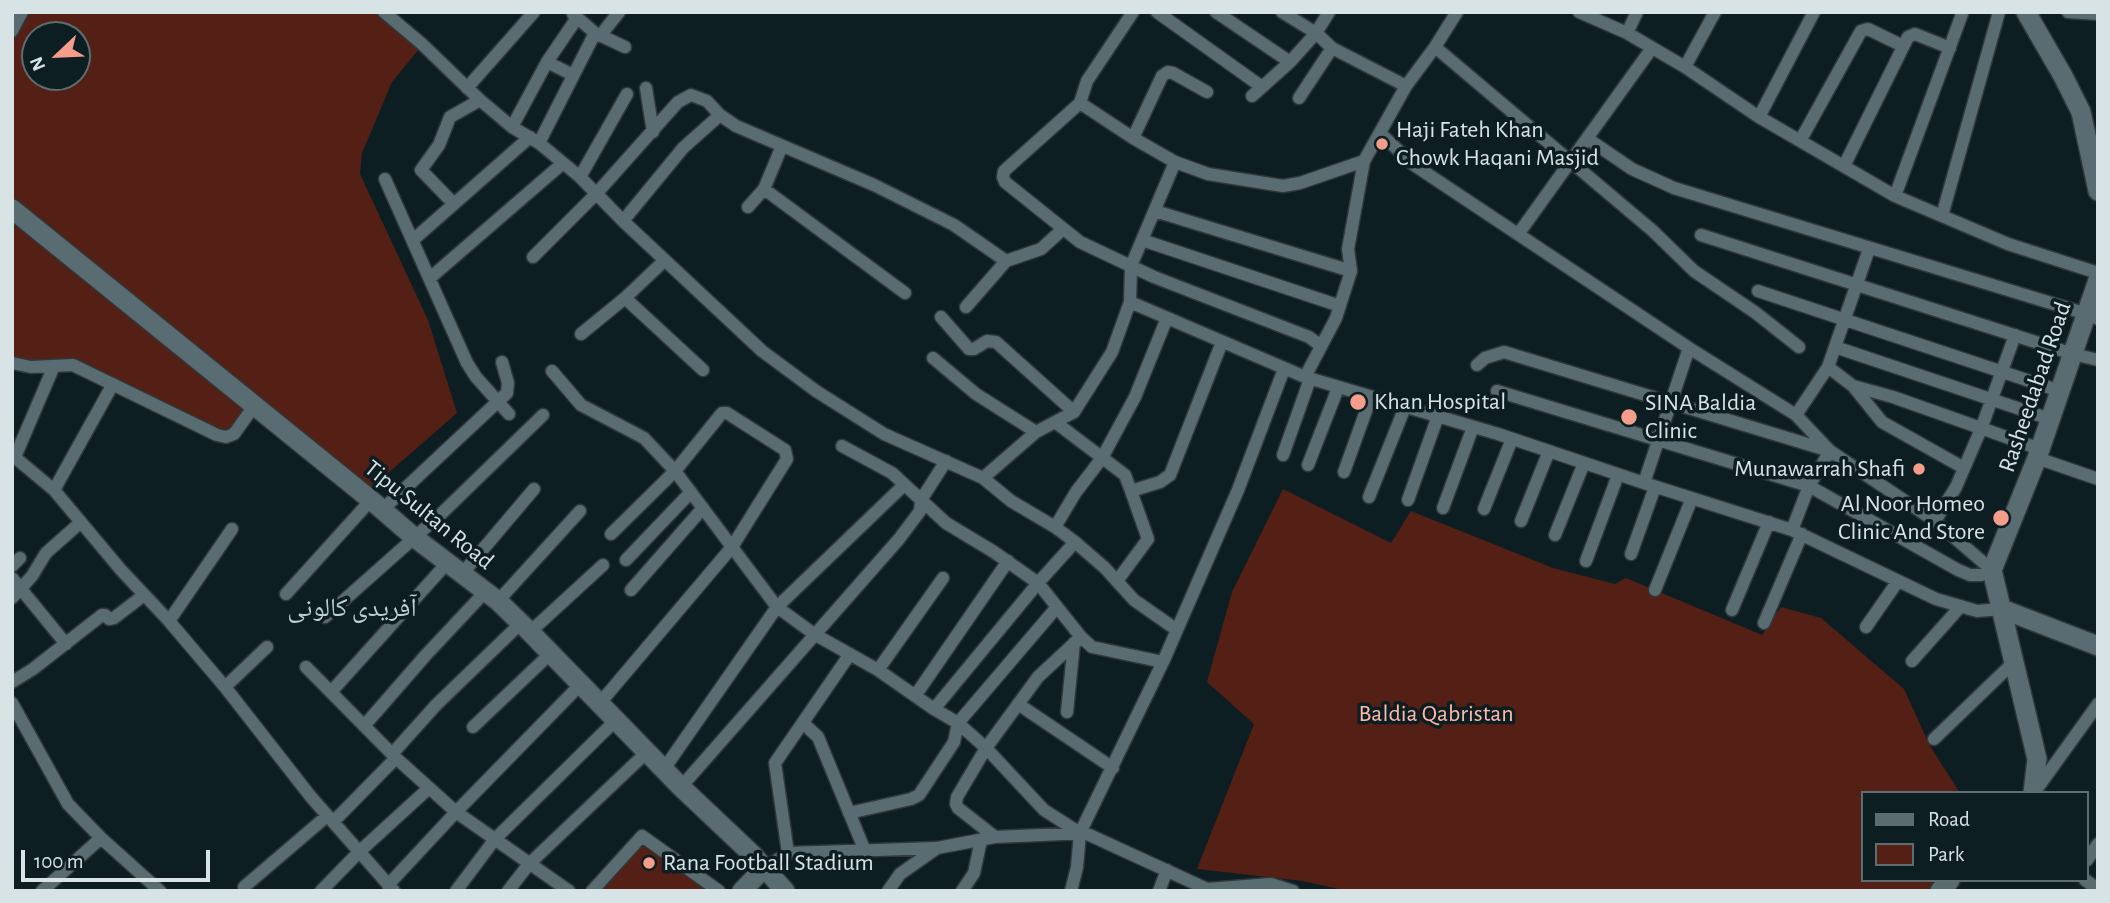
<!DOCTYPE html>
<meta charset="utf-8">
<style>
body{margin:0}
#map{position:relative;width:2110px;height:903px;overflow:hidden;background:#0d1e22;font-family:"Alegreya Sans",sans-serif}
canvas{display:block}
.frame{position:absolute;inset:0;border:14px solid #d8e3e6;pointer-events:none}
.legend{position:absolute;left:1861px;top:791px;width:228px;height:91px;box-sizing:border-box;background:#0d1e22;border:2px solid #5e6d70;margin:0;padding:9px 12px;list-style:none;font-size:21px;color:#d8e3e6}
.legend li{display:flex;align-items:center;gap:14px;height:35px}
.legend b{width:35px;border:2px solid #5e6d70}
.north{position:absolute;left:21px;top:21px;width:70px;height:70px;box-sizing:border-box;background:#0d1e22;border:2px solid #5e6d70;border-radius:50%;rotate:247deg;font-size:19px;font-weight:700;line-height:28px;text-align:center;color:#d8e3e6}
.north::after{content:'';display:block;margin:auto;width:24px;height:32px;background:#f49d8b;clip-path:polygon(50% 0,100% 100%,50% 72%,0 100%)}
.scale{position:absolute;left:21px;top:850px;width:189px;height:32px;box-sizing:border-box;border:4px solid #d8e3e6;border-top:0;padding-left:9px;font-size:21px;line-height:24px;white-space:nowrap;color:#d8e3e6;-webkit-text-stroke:5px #0d1e22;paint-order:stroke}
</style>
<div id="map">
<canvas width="2110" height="903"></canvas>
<div class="frame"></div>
<ul class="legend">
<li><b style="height:9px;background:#596c71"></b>Road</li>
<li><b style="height:19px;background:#541f15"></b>Park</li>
</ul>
<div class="north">N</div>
<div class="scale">100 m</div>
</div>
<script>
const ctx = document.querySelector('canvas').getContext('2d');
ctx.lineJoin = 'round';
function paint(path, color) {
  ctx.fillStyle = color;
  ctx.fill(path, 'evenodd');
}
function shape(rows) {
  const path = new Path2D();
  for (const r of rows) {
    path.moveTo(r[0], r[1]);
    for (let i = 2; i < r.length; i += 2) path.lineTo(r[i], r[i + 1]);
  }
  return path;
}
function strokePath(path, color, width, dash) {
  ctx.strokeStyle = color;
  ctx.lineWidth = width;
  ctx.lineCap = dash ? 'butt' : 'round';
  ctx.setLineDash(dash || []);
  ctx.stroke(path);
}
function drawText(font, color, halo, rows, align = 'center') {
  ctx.font = font + ' "Alegreya Sans","Noto Naskh Arabic",sans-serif';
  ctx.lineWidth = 7;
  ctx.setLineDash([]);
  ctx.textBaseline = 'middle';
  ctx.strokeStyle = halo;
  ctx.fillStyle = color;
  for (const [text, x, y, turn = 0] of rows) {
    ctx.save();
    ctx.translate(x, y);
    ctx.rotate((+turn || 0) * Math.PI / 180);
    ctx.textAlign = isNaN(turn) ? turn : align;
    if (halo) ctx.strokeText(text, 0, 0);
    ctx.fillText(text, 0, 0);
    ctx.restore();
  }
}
paint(shape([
 [21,12,387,12,424,43,392,82,362,153,360,174,428,320,457,413,363,495,253,410,226,439,72,366,12,364,12,30],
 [35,35,77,35,77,77,35,77],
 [1283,489,1391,543,1411,511,1553,568,1615,584,1626,578,1762,635,1781,607,1821,618,1904,689,1930,746,1960,793,1863,793,1863,880,1957,880,1946,891,1347,891,1303,881,1197,869,1254,724,1207,682,1232,592],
 [642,836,719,891,592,891]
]), '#541f15');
const street = shape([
 [384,12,422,44,480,100,512,127,539,143,580,177,623,221,762,351,816,391,884,434,983,478,1036,432,1074,412,1112,352,1130,302,1131,266,1175,162],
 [1133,12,1087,81,1080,103,1004,171,1003,177,1005,182,1080,242,1154,277,1309,337,1321,346],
 [1157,12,1262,87],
 [1216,12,1290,62],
 [1282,12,1316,33,1332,48,1406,86],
 [1579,12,1627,33,1685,67,1759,117,1895,196,2008,244,2098,273],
 [2068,12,2098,14],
 [573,14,595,33,625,47],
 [12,31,22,12],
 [1627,33,1637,12],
 [600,36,619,12],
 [1435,47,1653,231,1694,271,1756,313,1799,347],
 [547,62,573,75],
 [1685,67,1715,12],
 [467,88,534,12],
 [646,88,653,132],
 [1252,96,1290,62,1316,33,1329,12],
 [1299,98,1332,48],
 [1080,103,1133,138,1175,162,1208,174,1283,186,1300,183,1364,161],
 [1759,117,1814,12],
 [512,127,547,62,577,18],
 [1380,133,1414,165,1689,348,1796,415,1830,451,1935,521,1992,570,1981,575,1970,575,1958,570,1809,486,1497,391],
 [1133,138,1162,76,1168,72,1173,73,1207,92],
 [1588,139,1632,169,1674,188,2087,314,2098,319],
 [1800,141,1861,31,1868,29,1903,46],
 [539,143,595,33],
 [1844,166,1908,37,1915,34,1950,48],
 [580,177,627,94],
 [385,179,467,363,476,377,509,414],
 [764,189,905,293],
 [1895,196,1962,14],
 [454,204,421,170,439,145,450,117,480,100],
 [748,207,764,189,782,146],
 [1155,211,1351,271],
 [1942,216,1999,12],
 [623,221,683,148,720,115],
 [1519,233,1652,48],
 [1701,235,2073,354,2098,360],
 [413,240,530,137],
 [1142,240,1340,306],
 [533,257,596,194,678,102,691,95,707,101,720,115,736,126,874,185,954,225,1006,261],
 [430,278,563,163],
 [1758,291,2060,391],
 [625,298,703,370],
 [1130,302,1305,377,1498,434,1644,483,1792,530,1936,599,1977,611,2002,609],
 [966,307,1006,261,1041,249,1063,229],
 [941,317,969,349,974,349,987,341,996,342,1074,412],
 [581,334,625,298,665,260],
 [1835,347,2050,419],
 [933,358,976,394,1036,432],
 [12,363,31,367,73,365,217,435,226,437,234,434,254,406],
 [1477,365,1485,358,1504,352,1830,451,1809,486,1792,530],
 [1828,367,1853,386,1882,422,1964,468],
 [552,371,581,405,644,438,675,471,777,607,814,634,878,670,934,709,958,723,986,748,1044,810,1080,833],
 [1305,377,1336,318,1351,271,1348,249,1364,161,1406,86,1435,47,1457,12],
 [1853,386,1893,397,2040,449],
 [1796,415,1828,367,1869,249],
 [1055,422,1125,475,1131,491,1148,539,1117,581],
 [842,446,892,473,946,523,994,552,1038,583,1081,637,1092,647,1163,662],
 [12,455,54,490,121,570,169,621,225,687,311,797,394,891],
 [1283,455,1310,379],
 [15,457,54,366],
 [2037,458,2098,479],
 [1308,465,1338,388],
 [1344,472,1371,397],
 [983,478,1011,501,1055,527,1075,542,1105,568,1134,600,1177,630],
 [1644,483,1689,348],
 [54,490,113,384],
 [1131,491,1160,482,1170,475,1222,342],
 [1369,497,1405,407],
 [1408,500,1438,416],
 [1443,508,1473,427],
 [1484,509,1512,439],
 [382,510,507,393,508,383,502,362],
 [1521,521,1549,451],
 [1935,521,1956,487,1981,429,2015,335],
 [1055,527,1076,492,1102,458,1135,397,1167,318],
 [1555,535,1584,463],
 [1631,554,1655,487],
 [626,560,691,492],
 [1586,561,1618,475],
 [12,566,20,558],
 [462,574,534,489],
 [12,578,66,644],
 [631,590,703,508],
 [1655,590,1692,498],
 [286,594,371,500],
 [12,598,32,576,46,553,81,522],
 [498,601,580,511],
 [1732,610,1769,522],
 [325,617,441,514,543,415],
 [169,621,232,529],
 [1764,623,1802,534],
 [1866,627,1898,581],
 [530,632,603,565],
 [1912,661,1961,606],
 [306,667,396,758,456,812,569,891],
 [878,670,943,578],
 [12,682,33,669,102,615,105,615,109,619,114,618,144,595],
 [225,687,267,647],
 [331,692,448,562],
 [915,696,1008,561],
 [12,703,68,804,101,838,160,891],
 [600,703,732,547,787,459,785,450,727,413,722,413,675,471,611,534],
 [1018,704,1113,768],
 [934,709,1038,583,1075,542],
 [1067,712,1074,643],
 [803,723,818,737,865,851],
 [364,726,425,656,485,592],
 [473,727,551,653],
 [1934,739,2014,662],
 [392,754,436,705,521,623],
 [664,769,777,607,904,485],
 [681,787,899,539,920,511,921,500,946,461],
 [2036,790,2098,704],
 [849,813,911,799,919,795,954,742,958,723,1057,607],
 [333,822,396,758],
 [995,837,958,808,956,804,957,797,986,748,1038,677,1081,637],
 [788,853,775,763,850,654],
 [2087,860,2098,844],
 [764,868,788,853,936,848],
 [2085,880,2098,889],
 [388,885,456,812,581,684],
 [244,887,327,816],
 [42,891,101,838],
 [321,891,359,852,429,788],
 [456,891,495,839,616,720],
 [508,891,529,864,647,752],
 [592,891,642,836,719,891],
 [888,891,900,874,937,848,995,837,1085,833,1207,889,1271,884,1293,891],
 [962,891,974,873,981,840],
 [1071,891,1077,867,1080,833,1163,662,1238,490,1284,369],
 [1159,891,1167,870]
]);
const secondary = shape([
 [2026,12,2063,76,2081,112,2098,191],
 [12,209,371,500,415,538,498,601,530,632,681,787,754,856,785,891],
 [2002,609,2098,646],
 [2033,793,2037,759,1992,570,2037,458,2098,280],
 [742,891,764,868],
 [1940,891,1950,880]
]);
strokePath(street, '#30383b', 15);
strokePath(secondary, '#30383b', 22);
strokePath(street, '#596c71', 12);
strokePath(secondary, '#596c71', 19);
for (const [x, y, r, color] of [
 [1382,144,7,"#f49d8b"],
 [1358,402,9,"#f49d8b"],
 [1629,417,9,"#f49d8b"],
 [1919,469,7,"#f49d8b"],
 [2001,518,9,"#f49d8b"],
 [649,863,7,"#f49d8b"]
]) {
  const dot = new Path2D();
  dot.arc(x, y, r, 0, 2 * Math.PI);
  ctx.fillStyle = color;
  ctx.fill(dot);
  strokePath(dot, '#0d1e22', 2.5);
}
drawText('24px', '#d8e3e6', '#0d1e22', [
 ["Haji Fateh Khan",1396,130],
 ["Chowk Haqani Masjid",1396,158],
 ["Khan Hospital",1374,402],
 ["SINA Baldia",1645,403],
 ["Clinic",1645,431],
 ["Munawarrah Shafi",1905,469,"right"],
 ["Al Noor Homeo",1985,504,"right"],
 ["Clinic And Store",1985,532,"right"],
 ["Rana Football Stadium",663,863]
], 'left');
drawText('24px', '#d8e3e6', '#0d1e22', [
 ["Rasheedabad Road",2035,387,-71],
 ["Tipu Sultan Road",429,515,39]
]);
drawText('24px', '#ffb9aa', '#0d1e22', [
 ["Baldia Qabristan",1436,714]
]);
drawText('26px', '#bbd0d5', '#0d1e22', [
 ["آفریدی کالونی",352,608]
]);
</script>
